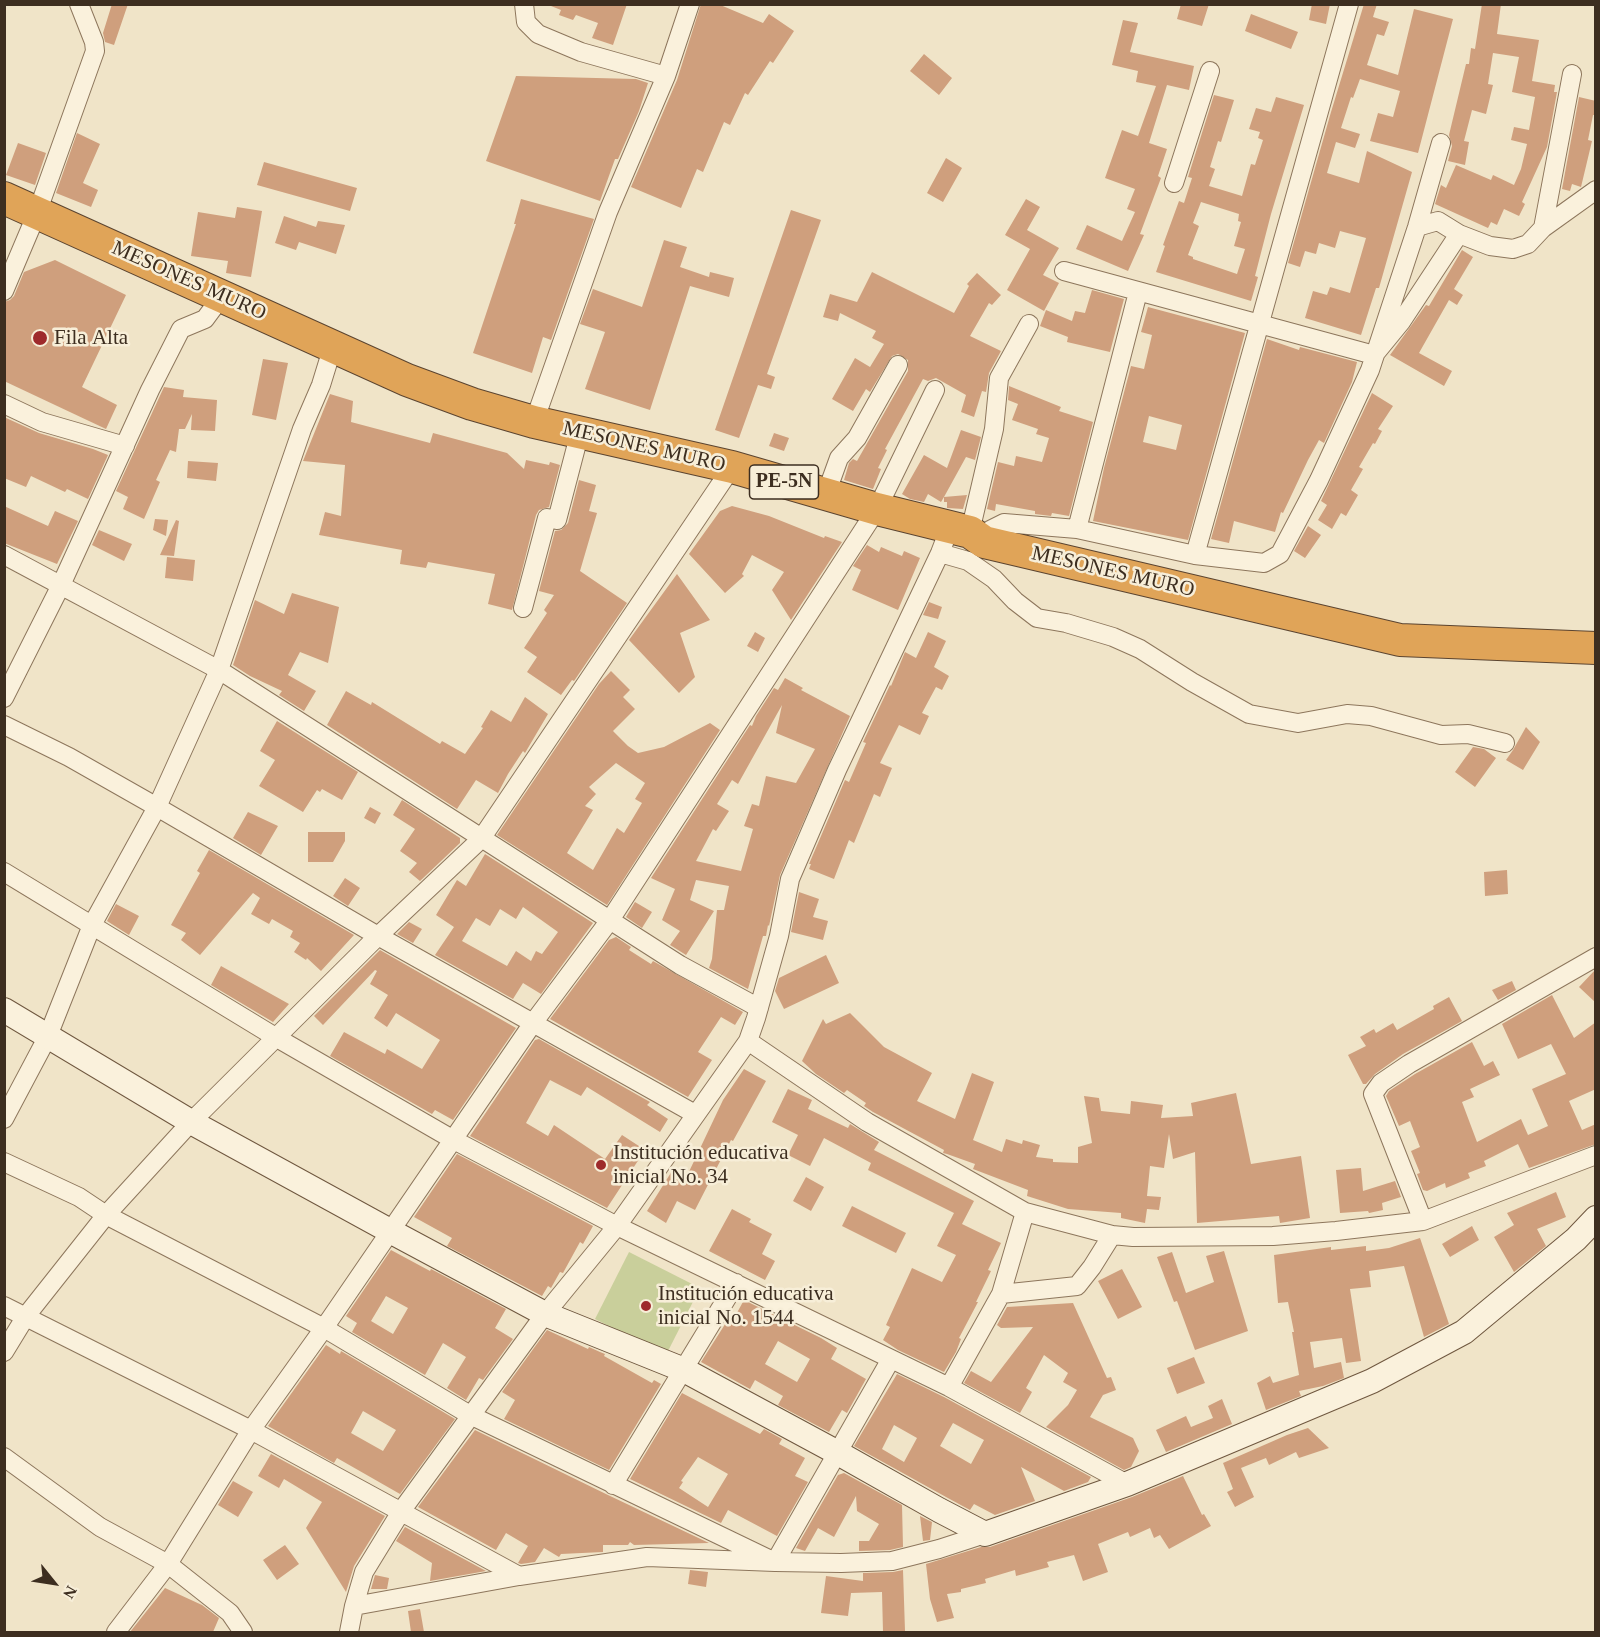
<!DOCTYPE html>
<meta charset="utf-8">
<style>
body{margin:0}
#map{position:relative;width:1600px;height:1637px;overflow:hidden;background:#f0e4c8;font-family:Georgia,serif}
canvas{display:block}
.frame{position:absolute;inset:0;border:6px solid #3d2e20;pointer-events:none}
.north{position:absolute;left:24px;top:1553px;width:60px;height:60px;-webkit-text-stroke:4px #f7eed8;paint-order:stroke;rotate:120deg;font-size:16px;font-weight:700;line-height:24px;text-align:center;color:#3d2e20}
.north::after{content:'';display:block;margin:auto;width:21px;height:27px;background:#3d2e20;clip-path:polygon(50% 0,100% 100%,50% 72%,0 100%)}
</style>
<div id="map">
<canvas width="1600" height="1637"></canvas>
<div class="frame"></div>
<div class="north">N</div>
</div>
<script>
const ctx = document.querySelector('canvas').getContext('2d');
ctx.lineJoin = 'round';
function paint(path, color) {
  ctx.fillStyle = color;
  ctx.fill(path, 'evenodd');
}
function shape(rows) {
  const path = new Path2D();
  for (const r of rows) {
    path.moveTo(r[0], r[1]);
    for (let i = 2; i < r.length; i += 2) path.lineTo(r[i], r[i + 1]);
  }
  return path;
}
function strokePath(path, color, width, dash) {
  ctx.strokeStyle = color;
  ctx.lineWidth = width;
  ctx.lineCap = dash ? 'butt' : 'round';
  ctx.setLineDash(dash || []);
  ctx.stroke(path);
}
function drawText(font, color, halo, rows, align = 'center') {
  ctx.font = font + ' Georgia,serif';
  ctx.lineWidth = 5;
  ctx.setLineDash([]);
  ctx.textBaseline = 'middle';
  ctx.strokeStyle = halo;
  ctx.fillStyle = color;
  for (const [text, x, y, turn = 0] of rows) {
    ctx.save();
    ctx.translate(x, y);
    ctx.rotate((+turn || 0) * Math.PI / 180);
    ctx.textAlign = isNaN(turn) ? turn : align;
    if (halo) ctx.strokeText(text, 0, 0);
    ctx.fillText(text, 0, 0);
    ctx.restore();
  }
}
paint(shape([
 [629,1252,700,1288,666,1355,595,1319]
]), '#c9cf9b');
paint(shape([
 [112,4,128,4,114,45,105,42,103,33],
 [552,4,627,4,613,45,592,38,598,23,576,15,573,20,559,15,561,10,551,6],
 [701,4,718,4,763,23,769,14,794,31,773,63,770,61,748,95,745,93,730,125,724,122,703,172,697,169,681,208,631,187,677,80],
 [1181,4,1209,4,1202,26,1177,19],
 [1312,4,1330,4,1326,24,1309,20],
 [1364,4,1377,4,1373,17,1389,22,1384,36,1377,34,1367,65,1398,75,1414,9,1453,19,1418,153,1370,141,1378,113,1393,117,1400,91,1360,79,1353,98,1351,97,1341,128,1360,134,1355,148,1336,142,1327,173,1359,183,1367,151,1412,172,1379,288,1376,288,1361,335,1305,318,1313,291,1327,295,1330,287,1350,293,1366,238,1340,231,1335,248,1319,243,1316,254,1305,251,1300,267,1288,263,1331,112],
 [1482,4,1501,4,1497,34,1539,40,1532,81,1555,85,1554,92,1557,92,1547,147,1522,202,1525,204,1519,216,1504,209,1497,225,1491,222,1488,228,1435,204,1441,185,1446,188,1456,165,1491,180,1493,175,1514,185,1521,169,1527,144,1511,140,1514,127,1529,130,1535,97,1512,92,1519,57,1493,53,1488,84,1493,85,1486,114,1472,110,1464,141,1469,142,1465,165,1448,161,1452,146,1449,135,1466,64,1469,64,1471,48,1475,49],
 [1251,14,1298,32,1291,49,1245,31],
 [1123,20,1138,23,1130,52,1194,66,1189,90,1167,85,1149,143,1167,149,1158,176,1161,178,1140,234,1144,235,1128,271,1076,249,1087,225,1122,241,1135,212,1127,209,1135,189,1105,178,1122,130,1138,136,1156,86,1136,82,1138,71,1112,65],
 [924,54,952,78,939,95,910,71],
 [516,76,636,79,648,83,639,111,618,159,615,159,600,201,486,161],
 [1214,95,1234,100,1221,142,1218,141,1210,167,1215,169,1209,186,1242,196,1251,164,1255,165,1263,140,1258,138,1260,132,1249,129,1256,108,1271,112,1276,97,1304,105,1271,214,1255,276,1258,277,1251,301,1156,272,1165,246,1163,245,1179,201,1184,203,1192,178,1188,177],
 [1201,202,1239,214,1238,221,1241,222,1234,246,1245,249,1237,274,1193,259,1193,257,1188,255,1199,226,1193,223],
 [1579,97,1596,101,1596,115,1593,115,1588,140,1592,141,1581,187,1572,184,1570,191,1562,189],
 [77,133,100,144,83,183,98,190,91,207,56,193],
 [18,143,46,153,35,185,6,175],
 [946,158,962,168,943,202,927,193],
 [264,162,357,188,350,211,257,185],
 [521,199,594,219,551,340,543,337,532,373,473,353,516,224,514,224],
 [1026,199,1040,207,1027,230,1059,248,1043,275,1059,283,1044,311,1007,290,1030,249,1005,235],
 [237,207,262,211,251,277,226,273,228,261,191,256,198,212,235,218],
 [791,210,821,220,767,374,775,377,771,389,758,385,739,438,715,430],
 [284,216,316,227,318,221,345,225,336,254,299,242,296,250,275,243],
 [664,240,687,247,680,267,709,277,710,272,734,278,729,297,690,286,650,410,585,389,605,332,580,324,593,289,642,307],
 [1462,250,1473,257,1454,289,1463,295,1457,305,1449,300,1419,353,1452,371,1444,386,1390,355,1426,305,1429,306],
 [55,260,126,295,82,387,117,405,106,429,4,381,4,302,10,300,14,296,24,272],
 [872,272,954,313,969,286,967,284,977,273,1001,295,992,305,989,303,970,336,1001,351,989,373,986,392,982,391,974,417,961,412,966,395,936,378,928,381,923,379,885,449,887,450,878,468,881,469,873,489,844,480,849,463,853,459,857,461,908,371,908,360,898,354,892,356,870,392,866,389,853,411,832,399,855,358,870,367,884,344,872,338,876,331,840,313,838,321,823,317,830,294,857,302],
 [1092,290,1124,299,1110,352,1067,342,1068,337,1040,326,1046,310,1072,321,1075,311,1085,313],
 [1148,307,1245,333,1188,540,1093,521,1104,468,1131,366,1144,369,1152,335,1141,332],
 [1149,416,1182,425,1176,450,1143,442],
 [1267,339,1299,350,1300,347,1357,362,1352,382,1324,443,1319,440,1308,460,1283,513,1281,512,1275,532,1234,521,1229,543,1211,539],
 [263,359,288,363,276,420,252,415],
 [1009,386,1061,407,1059,411,1093,422,1069,516,1052,513,1051,516,1035,514,1035,511,996,504,995,511,987,509,998,462,1014,466,1016,456,1042,462,1049,438,1036,434,1038,429,1012,420,1018,404,1008,400],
 [164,387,184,390,183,397,217,400,215,431,191,430,192,414,185,429,179,429,176,452,170,450,156,480,160,482,144,519,123,509,128,497,116,491],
 [1372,393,1393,406,1378,429,1382,431,1375,444,1373,443,1359,467,1363,469,1351,490,1358,495,1346,516,1341,513,1332,529,1318,520,1327,505,1321,501],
 [330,394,353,401,351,422,430,443,433,433,507,453,524,469,526,460,549,465,550,462,560,465,549,507,539,510,536,515,512,610,488,604,495,574,428,562,426,568,400,564,402,550,319,535,325,512,341,516,345,465,303,461],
 [4,417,39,433,93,449,108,455,88,499,67,489,65,492,31,476,26,487,4,478],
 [961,430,981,437,975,460,966,457,944,497,967,495,963,509,947,508,947,502,944,502,944,497,941,502,928,494,924,502,910,499,902,494,924,455,947,468],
 [774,433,789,438,784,451,769,446],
 [188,461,218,463,216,481,187,478],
 [579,480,596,485,589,511,597,513,580,571,627,603,574,681,572,680,561,695,527,672,537,657,524,648,547,613,544,610,554,595,539,591,555,531,561,530,568,523],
 [4,506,48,526,55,511,78,521,57,564,4,543],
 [732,506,769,516,824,538,825,536,842,542,791,620,772,590,784,572,752,555,742,574,744,576,725,593,689,554,720,511],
 [155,519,168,520,166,536,153,530],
 [176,520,179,521,174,556,160,555],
 [1308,526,1321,535,1305,558,1294,551],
 [99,530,132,544,124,561,92,545],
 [867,545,879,552,881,547,902,556,904,551,920,558,898,610,852,590,861,570,853,566],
 [167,557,195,560,193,581,165,578],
 [677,574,710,620,680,633,695,677,679,693,629,640],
 [292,593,339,607,328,663,300,652,288,675,316,691,304,711,279,695,282,691,250,676,233,665,255,600,284,614],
 [929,602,942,607,938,619,923,615],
 [755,632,765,638,758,652,747,646],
 [928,632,946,641,934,667,949,676,942,690,936,687,922,713,929,716,920,735,899,725,880,763,892,768,880,797,874,794,854,843,849,840,834,879,809,869,811,864,809,864,845,780,849,782,866,743,863,742,890,685,891,686,905,652,916,658],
 [611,671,630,690,623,697,635,709,613,731,628,746,638,753,664,747,710,723,720,730,607,905,497,835,599,684],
 [616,763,645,783,635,799,642,803,624,833,617,828,593,870,567,853,593,810,585,806,596,794,589,787],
 [785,678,803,688,801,690,850,716,780,875,769,926,768,925,766,936,763,936,748,989,709,968,712,959,717,910,724,910,729,886,696,880,690,900,714,911,686,955,670,945,680,931,662,920,675,889,651,878,750,725,752,726,756,716,774,688,778,690],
 [782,705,776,733,815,749,796,783,766,776,759,806,752,804,744,826,753,829,741,871,696,861,713,829,716,831,729,811,717,804,732,780,738,784],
 [346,691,371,705,372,702,440,744,442,741,465,754,483,728,481,727,491,710,511,722,525,697,548,714,525,753,523,751,508,774,498,793,476,780,457,809,327,725],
 [277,721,358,772,342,800,322,789,320,792,317,790,303,812,259,786,275,760,260,751],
 [1526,727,1540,742,1523,770,1506,760,1513,750],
 [1473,747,1484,749,1496,758,1475,787,1455,772],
 [402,800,460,838,460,843,420,881,409,872,417,863,400,851,415,829,393,815],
 [370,807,381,813,375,824,364,818],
 [248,812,278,826,261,855,233,838],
 [308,832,345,832,345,841,333,862,308,862],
 [209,850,354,935,321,971,307,958,306,960,294,952,300,943,290,937,293,931,272,919,269,924,251,914,260,898,253,893,200,955,181,940,186,933,171,925,200,873,197,871],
 [485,854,593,923,541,994,523,983,513,999,435,955,454,927,436,915,457,880,466,886],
 [523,907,558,932,542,954,536,951,531,961,516,951,507,966,462,941,476,918,490,926,500,909,516,919],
 [1507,870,1508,894,1485,896,1484,872],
 [345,878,360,888,348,906,333,896],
 [799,892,819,899,813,917,828,921,823,940,791,932],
 [635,902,652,912,642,928,626,917],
 [116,904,139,916,129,935,107,921],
 [409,922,422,929,413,943,397,934],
 [616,937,631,947,629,950,651,964,653,961,743,1012,735,1025,721,1017,698,1052,712,1060,688,1097,550,1019,609,940],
 [380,950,516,1028,453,1120,435,1110,432,1114,330,1056,344,1032,385,1054,387,1049,422,1069,440,1040,396,1013,387,1027,374,1018,388,995,370,984,377,971,375,970,323,1025,314,1016],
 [826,955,839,983,784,1009,775,991,779,978],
 [221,966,289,1004,273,1022,211,985],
 [1595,970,1596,970,1596,1003,1579,987],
 [1512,981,1516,990,1498,1000,1492,990],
 [1552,995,1574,1038,1596,1022,1596,1089,1569,1101,1582,1130,1596,1124,1596,1144,1529,1168,1518,1144,1484,1161,1486,1166,1468,1173,1470,1178,1446,1188,1445,1183,1427,1191,1423,1190,1417,1174,1420,1173,1411,1151,1420,1147,1410,1121,1399,1126,1386,1096,1389,1091,1415,1074,1472,1042,1484,1066,1493,1061,1500,1075,1470,1089,1474,1097,1462,1102,1477,1142,1521,1119,1528,1135,1548,1126,1532,1089,1566,1074,1551,1044,1518,1059,1502,1024],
 [1449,997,1462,1021,1403,1054,1375,1074,1366,1084,1363,1084,1348,1055,1366,1046,1360,1037,1374,1029,1376,1033,1393,1023,1397,1030,1434,1009,1433,1006],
 [850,1013,884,1047,932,1073,917,1101,955,1119,972,1073,994,1082,973,1140,1002,1152,1006,1139,1022,1144,1023,1140,1040,1145,1036,1157,1053,1159,1053,1162,1078,1163,1078,1147,1092,1143,1084,1096,1099,1098,1101,1111,1130,1114,1131,1101,1163,1105,1161,1118,1193,1116,1191,1103,1236,1093,1251,1164,1301,1156,1310,1218,1280,1223,1279,1216,1197,1223,1195,1152,1173,1159,1169,1134,1164,1168,1150,1166,1147,1196,1161,1197,1159,1210,1147,1209,1145,1223,1121,1218,1121,1213,1068,1209,1027,1196,1028,1190,973,1169,975,1164,947,1154,943,1153,944,1150,873,1112,864,1106,866,1103,847,1090,844,1093,816,1074,802,1061,823,1019,826,1024],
 [539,1039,650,1102,647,1105,668,1119,660,1132,587,1087,581,1096,550,1080,526,1123,548,1136,554,1125,605,1159,622,1135,645,1150,607,1208,470,1136,535,1040],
 [744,1069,766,1081,733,1141,731,1140,695,1210,677,1201,666,1223,647,1211,672,1171,686,1178,723,1100],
 [788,1089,812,1100,808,1109,848,1128,850,1124,879,1142,874,1150,974,1201,962,1224,1001,1243,988,1270,991,1271,976,1302,978,1302,959,1338,961,1339,956,1352,944,1372,898,1350,883,1340,890,1327,886,1325,912,1268,942,1282,956,1255,937,1246,954,1213,868,1170,871,1163,824,1138,810,1166,788,1155,798,1135,772,1122],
 [457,1154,593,1226,583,1244,580,1242,563,1273,560,1272,551,1288,548,1286,542,1296,447,1246,452,1238,414,1217],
 [1361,1168,1363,1191,1395,1181,1401,1197,1382,1203,1383,1210,1369,1213,1368,1211,1340,1213,1336,1170],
 [806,1177,824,1187,811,1211,793,1201],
 [1556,1192,1566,1217,1537,1229,1546,1246,1514,1272,1494,1237,1514,1225,1507,1213],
 [852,1206,906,1233,896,1253,842,1226],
 [732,1209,751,1219,749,1222,772,1234,762,1254,775,1261,765,1280,709,1251],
 [1472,1226,1479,1240,1450,1257,1442,1244],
 [1420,1238,1449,1324,1424,1337,1404,1266,1369,1271,1371,1287,1350,1289,1361,1361,1346,1363,1342,1338,1310,1342,1314,1368,1341,1362,1344,1378,1323,1386,1299,1391,1301,1396,1266,1410,1257,1383,1270,1376,1273,1383,1299,1375,1292,1332,1294,1332,1288,1302,1278,1303,1274,1255,1331,1247,1331,1250,1366,1246,1366,1251,1389,1248],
 [391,1250,430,1271,431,1269,506,1309,495,1328,513,1339,483,1380,479,1378,466,1400,447,1388,466,1357,443,1343,425,1375,352,1332,357,1323,346,1316],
 [386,1296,408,1308,393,1334,371,1321],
 [1224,1251,1248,1331,1195,1350,1177,1301,1174,1302,1157,1257,1172,1252,1186,1293,1214,1282,1206,1256],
 [1122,1269,1142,1307,1118,1319,1098,1281],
 [744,1300,821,1338,837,1348,831,1359,866,1379,847,1413,842,1410,829,1432,778,1405,783,1396,755,1380,750,1389,701,1362,729,1318,733,1320],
 [778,1341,810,1359,797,1382,765,1364],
 [1073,1303,1107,1378,1111,1377,1116,1390,1103,1395,1090,1417,1133,1438,1139,1451,1131,1467,1124,1470,1046,1427,1068,1405,1077,1390,1063,1382,1068,1373,1044,1355,1026,1388,1032,1392,1020,1413,964,1383,971,1371,991,1382,1033,1327,1001,1328,997,1325,1007,1307],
 [547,1330,588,1349,589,1347,600,1352,605,1354,604,1356,652,1383,654,1380,661,1384,609,1470,504,1419,515,1400,502,1392],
 [326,1345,340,1354,341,1351,455,1419,400,1494,337,1458,334,1463,268,1426],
 [363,1411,396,1430,383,1451,351,1433],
 [1194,1357,1205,1383,1177,1394,1167,1368],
 [897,1374,944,1397,1091,1477,1088,1482,1064,1491,1021,1467,1035,1501,995,1515,974,1504,970,1510,946,1497,854,1446],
 [953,1423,984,1440,971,1464,940,1446],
 [894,1425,917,1438,904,1462,882,1449],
 [682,1393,760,1434,764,1429,782,1439,779,1444,805,1458,795,1476,808,1482,777,1536,728,1510,721,1523,630,1479],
 [698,1457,728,1474,708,1507,679,1488,683,1482,681,1481],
 [1222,1399,1232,1424,1166,1452,1156,1430,1186,1416,1191,1427,1213,1418,1208,1406],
 [1308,1428,1329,1448,1299,1458,1296,1452,1269,1465,1266,1458,1241,1468,1254,1497,1235,1507,1227,1492,1233,1489,1223,1463,1287,1435],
 [475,1430,608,1495,709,1543,634,1545,630,1542,628,1545,603,1545,603,1552,561,1554,559,1557,544,1548,535,1562,521,1564,518,1563,528,1546,506,1533,496,1550,418,1507],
 [271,1454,385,1516,354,1566,346,1592,306,1528,322,1502,284,1479,279,1488,258,1476],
 [844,1473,902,1505,903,1547,890,1550,859,1551,859,1541,869,1541,879,1524,857,1511,856,1496,834,1537,818,1528,805,1551,796,1548,838,1475],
 [1183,1476,1202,1515,1204,1514,1211,1526,1169,1549,1160,1535,1154,1538,1150,1528,1130,1537,1128,1532,1098,1544,1108,1572,1083,1581,1074,1555,1047,1562,1049,1567,1016,1576,1015,1570,985,1579,986,1583,961,1589,961,1592,947,1594,954,1618,937,1622,930,1599,926,1564,981,1547,990,1547,1132,1497],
 [233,1481,253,1492,238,1517,218,1505],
 [920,1516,932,1522,930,1540,923,1541],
 [405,1527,486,1571,430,1581,432,1563,396,1541],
 [285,1545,299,1564,277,1580,263,1560],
 [690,1570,708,1572,706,1587,688,1584],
 [903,1570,905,1631,883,1632,882,1592,851,1593,848,1616,821,1613,826,1576,863,1581,863,1573,893,1572],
 [375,1575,389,1578,387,1589,371,1589],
 [165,1588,202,1605,219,1618,213,1632,130,1632],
 [420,1609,424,1632,411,1632,408,1611]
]), '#cf9f7d');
const street = shape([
 [524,4,526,22,538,34,581,52,666,76],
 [1174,183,1210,71],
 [1417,227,1438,221,1459,234,1490,246,1513,249,1528,244,1543,228,1596,190],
 [1543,228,1572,74],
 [1064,271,1374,355,1401,322,1459,234],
 [4,291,37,213,95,51,94,42,79,4],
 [4,404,42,422,125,446],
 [534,422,608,212,666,76,690,4],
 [826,494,839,458,857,438,898,365],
 [1077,529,1138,292],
 [970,532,994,429,999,378,1029,324],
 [984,542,990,530,1004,523,1077,529,1195,555,1264,563,1280,554,1319,480,1370,370,1417,227,1441,143],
 [940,553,968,561,994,579,1015,601,1037,618,1066,623,1113,637,1140,649,1192,682,1249,714,1298,723,1347,714,1371,716,1441,735,1468,734,1505,743],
 [4,555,219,670,680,965,759,1008],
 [1195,555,1349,4],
 [523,608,547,518,557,520,580,432],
 [4,698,61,585,150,390,181,329,205,319,222,296],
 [4,725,69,757,157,807,378,936,695,1114],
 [4,872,277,1038,452,1139,617,1226,949,1387,1127,1484],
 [748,1041,867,1122,1025,1212,1112,1235,1133,1237,1273,1236,1336,1231,1423,1221,1596,1155],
 [4,1119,48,1036,92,925,157,807,219,670,302,429,321,385,333,346],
 [4,1162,79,1197,106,1215,324,1328,470,1415,775,1562,891,1359],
 [1423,1221,1373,1094,1381,1083,1409,1064,1596,957],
 [1001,1294,1077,1286,1092,1267,1112,1235],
 [4,1306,251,1430,519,1576],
 [4,1352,26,1316,106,1215,191,1122,378,936,481,839,732,467],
 [949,1387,1001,1294,1025,1212],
 [4,1457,100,1527,168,1564,230,1613,243,1632],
 [613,1485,736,1283],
 [354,1606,519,1576,647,1557,775,1562,841,1563,892,1561,939,1549,985,1534],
 [116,1632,168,1564,251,1430,324,1328,533,1023,610,920,877,509,935,390],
 [349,1632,354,1606,364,1572,402,1510,545,1314,617,1226,748,1041,756,1018,779,936,790,879,837,770,940,553,950,527]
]);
const secondary = shape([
 [4,1010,191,1122,390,1231,545,1314,684,1370,838,1453,939,1510,985,1534,1127,1484,1372,1381,1464,1332,1576,1239,1596,1218]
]);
const highway = shape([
 [4,198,407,380,472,404,534,422,732,467,877,509,970,532,984,542,1400,640,1596,648]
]);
strokePath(street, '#8d765c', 20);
strokePath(secondary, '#6f573f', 26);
strokePath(highway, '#5b4430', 34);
strokePath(street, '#faf1dc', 18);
strokePath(secondary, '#faf1dc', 24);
strokePath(highway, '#e0a458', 32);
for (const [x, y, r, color] of [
 [40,338,8,"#9e2a2b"],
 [601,1165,6,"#9e2a2b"],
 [646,1306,6,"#9e2a2b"]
]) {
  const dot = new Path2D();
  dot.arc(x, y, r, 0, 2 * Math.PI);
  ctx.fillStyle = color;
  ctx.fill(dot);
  strokePath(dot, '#f7eed8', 2);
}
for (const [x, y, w] of [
 [784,482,69]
]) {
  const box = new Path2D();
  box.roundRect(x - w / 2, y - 17, w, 34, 4.5);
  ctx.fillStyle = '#f7eed8';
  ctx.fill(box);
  strokePath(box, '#3d2e20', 1.5);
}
drawText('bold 20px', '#3d2e20', null, [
 ["PE-5N",784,482]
]);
drawText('21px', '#3d2e20', '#f7eed8', [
 ["MESONES MURO",189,281,24],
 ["MESONES MURO",644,447,13],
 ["MESONES MURO",1113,572,13]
]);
drawText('21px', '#3d2e20', '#f7eed8', [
 ["Fila Alta",54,338],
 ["Institución educativa",613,1153],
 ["inicial No. 34",613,1177],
 ["Institución educativa",658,1294],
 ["inicial No. 1544",658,1318]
], 'left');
</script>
